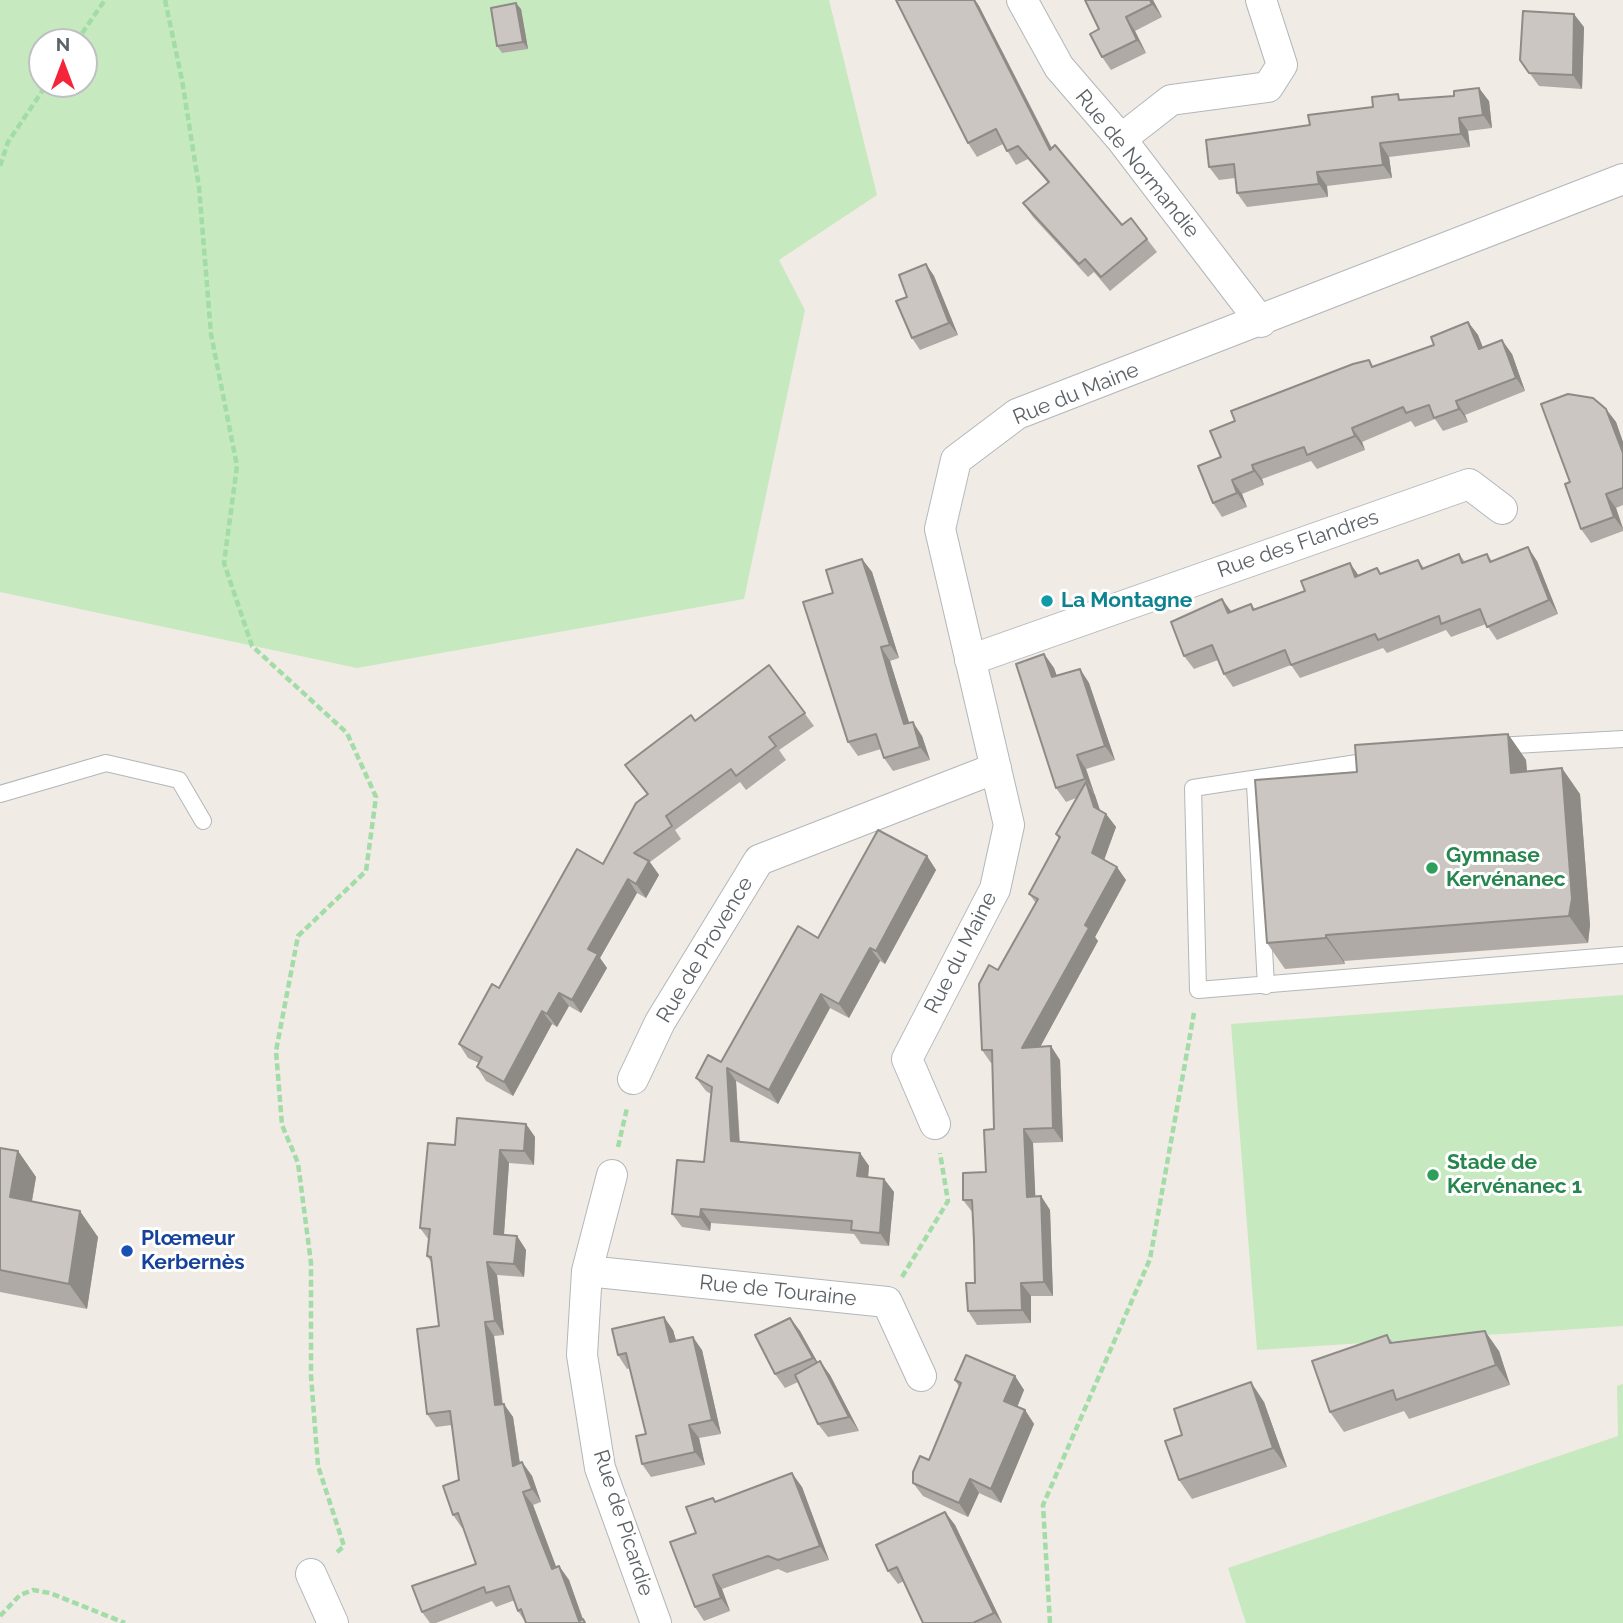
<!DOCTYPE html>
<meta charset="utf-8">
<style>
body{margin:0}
#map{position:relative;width:1623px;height:1623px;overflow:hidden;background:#f0ebe5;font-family:Raleway,sans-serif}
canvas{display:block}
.north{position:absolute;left:28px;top:28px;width:70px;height:70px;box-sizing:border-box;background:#fff;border:2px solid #bec0c2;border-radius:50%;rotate:0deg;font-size:19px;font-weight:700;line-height:28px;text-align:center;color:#5c6266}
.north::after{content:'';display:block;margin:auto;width:24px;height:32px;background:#f52539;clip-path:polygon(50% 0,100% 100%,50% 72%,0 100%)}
</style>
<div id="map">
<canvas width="1623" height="1623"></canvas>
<div class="north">N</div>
</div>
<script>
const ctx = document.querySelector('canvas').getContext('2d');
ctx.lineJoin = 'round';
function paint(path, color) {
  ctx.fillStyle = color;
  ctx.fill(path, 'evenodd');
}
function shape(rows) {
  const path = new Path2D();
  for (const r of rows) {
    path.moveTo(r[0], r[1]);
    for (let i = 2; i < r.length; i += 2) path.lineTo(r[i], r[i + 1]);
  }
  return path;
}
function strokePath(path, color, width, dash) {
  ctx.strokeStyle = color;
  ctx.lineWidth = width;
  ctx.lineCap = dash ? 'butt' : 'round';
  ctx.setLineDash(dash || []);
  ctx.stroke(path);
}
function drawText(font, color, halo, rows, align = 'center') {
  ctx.font = font + ' Raleway,sans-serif';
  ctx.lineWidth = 6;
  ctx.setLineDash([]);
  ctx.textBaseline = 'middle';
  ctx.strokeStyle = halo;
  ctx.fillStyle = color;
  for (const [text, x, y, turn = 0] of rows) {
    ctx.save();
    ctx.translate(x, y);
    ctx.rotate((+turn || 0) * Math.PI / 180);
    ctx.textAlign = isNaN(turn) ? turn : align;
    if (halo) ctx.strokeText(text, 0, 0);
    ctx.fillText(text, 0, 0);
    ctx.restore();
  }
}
paint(shape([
 [0,0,829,0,877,195,779,260,805,310,744,599,357,668,0,592],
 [42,42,84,42,84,84,42,84],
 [1623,995,1623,1326,1257,1350,1231,1024],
 [1623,1384,1623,1623,1246,1623,1228,1568,1618,1436,1617,1386]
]), '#c7e9bf');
const lane = shape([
 [1496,746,1623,739],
 [1377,760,1193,788,1198,990,1623,955],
 [1255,784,1266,986],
 [0,794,106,763,179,780,203,821]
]);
const street = shape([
 [1022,0,1059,67,1121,139,1261,322],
 [1121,139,1171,100,1268,87,1282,65,1261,0],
 [970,660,1469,484,1502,509],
 [633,1079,660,1022,759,860,996,768],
 [935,1124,907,1059,995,889,1009,825,940,529,956,460,1017,414,1623,179],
 [612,1175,587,1271,582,1355,600,1468,656,1623],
 [587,1271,887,1302,921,1376],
 [311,1574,333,1623]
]);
strokePath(lane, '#b2b7ba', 18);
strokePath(street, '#b2b7ba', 32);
strokePath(shape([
 [165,0,182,80,199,187,211,334,237,466,224,563,252,646,347,733,376,797,366,871,298,936,276,1051,282,1125,298,1163,311,1263,311,1376,318,1466,344,1546,335,1554],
 [76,42,105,0],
 [0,166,8,142,47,84],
 [618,1147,627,1108],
 [902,1277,948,1201,940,1153],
 [0,1616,20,1595,33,1590,50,1593,125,1623],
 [1050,1623,1043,1505,1150,1259,1194,1013]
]), '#a2dca7', 4.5, [7, 3.5]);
strokePath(lane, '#fff', 16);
strokePath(street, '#fff', 30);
paint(shape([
 [896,0,975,0,979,6,1052,148,1122,225,1147,239,1157,252,1110,291,1094,272,1088,277,1033,217,1023,203,1048,183,1028,159,1016,165,1003,144,977,157,968,143],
 [1085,0,1153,0,1162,17,1135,31,1146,53,1111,70,1102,57,1099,29],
 [521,9,528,49,502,53,497,46],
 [1584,27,1582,89,1539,86,1520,60],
 [1403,100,1489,101,1492,128,1468,131,1470,147,1389,157,1392,178,1327,186,1328,197,1247,207,1237,193,1235,178,1219,180,1209,167,1310,125],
 [926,264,934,276,958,335,920,350,912,338,907,297],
 [1468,322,1478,335,1483,348,1512,354,1525,391,1465,415,1468,422,1443,431,1435,419,1415,427,1411,421,1362,442,1365,450,1317,469,1311,461,1262,479,1264,485,1242,494,1247,507,1222,517,1213,503,1221,457,1374,367,1434,345],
 [1606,409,1616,422,1623,442,1623,505,1616,508,1623,528,1623,531,1591,543,1581,529,1570,482],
 [1459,554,1465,562,1487,554,1492,561,1537,561,1558,614,1497,640,1486,624,1451,637,1446,630,1387,653,1383,648,1300,678,1291,665,1233,687,1224,674,1218,660,1194,669,1184,656,1222,599,1231,611,1251,604,1255,609,1359,575,1377,568,1381,574,1418,560,1424,568],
 [862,559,872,572,899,658,890,661,909,723,922,736,930,760,893,771,884,758,881,749,858,756,848,742,833,593],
 [1044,654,1054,668,1057,676,1080,669,1089,683,1115,760,1086,769,1100,810,1106,814,1116,827,1104,859,1126,880,1095,937,1098,941,1040,1047,1060,1060,1063,1142,1033,1143,1035,1197,1041,1196,1050,1210,1053,1296,1031,1296,1031,1323,977,1325,968,1311,975,1283,973,1213,963,1200,986,1172,994,1129,993,1063,991,1063,982,1050,998,970,1036,903,1029,894,1059,839,1056,834,1076,798,1066,802,1056,788],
 [769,665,814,726,779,750,786,760,746,790,740,782,675,830,681,839,650,862,659,875,646,898,637,893,600,958,607,968,581,1013,569,1006,557,1027,552,1024,513,1096,486,1081,477,1067,479,1063,468,1058,459,1044,499,988,603,864,647,795,625,765,695,721],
 [1508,734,1526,760,1527,771,1580,794,1590,925,1588,943,1344,961,1345,964,1285,969,1267,943,1357,772],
 [927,856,936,870,885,964,880,961,849,1018,830,1008,778,1104,736,1081,740,1142,860,1153,869,1166,868,1177,884,1179,894,1192,889,1246,861,1244,854,1234,711,1223,710,1231,682,1227,672,1214,704,1162,711,1094,706,1091,696,1078,721,1062,818,938],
 [526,1124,535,1137,534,1165,509,1163,504,1235,517,1236,526,1250,524,1277,497,1275,504,1335,494,1336,503,1404,513,1417,520,1463,522,1462,532,1476,541,1502,533,1505,556,1568,559,1566,569,1580,583,1619,586,1623,526,1623,518,1611,515,1600,496,1607,492,1601,436,1623,430,1623,422,1612,476,1564,463,1528,462,1528,453,1515,459,1480,452,1425,436,1427,427,1414,439,1326,432,1263,427,1256,429,1240,420,1228,455,1145],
 [0,1148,18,1151,36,1177,32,1201,98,1237,87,1309,0,1292],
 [790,1318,800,1331,818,1363,830,1375,859,1431,828,1437,818,1424,798,1382,785,1388,775,1374],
 [673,1330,676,1340,702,1350,721,1434,699,1438,705,1465,651,1477,642,1464,646,1434,630,1368,627,1369,618,1355],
 [1387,1335,1393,1343,1499,1351,1510,1385,1409,1419,1404,1411,1344,1432,1330,1412],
 [1015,1376,1024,1390,1017,1407,1025,1410,1034,1424,1001,1503,979,1493,968,1517,923,1496,913,1483,929,1460,959,1387,955,1380],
 [1264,1402,1287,1467,1192,1499,1179,1480],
 [802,1487,829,1560,787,1573,778,1569,722,1589,730,1611,704,1621,695,1607,696,1533,716,1501],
 [945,1512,955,1525,1002,1623,923,1623,904,1581,898,1584,888,1571]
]), '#afaaa6');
paint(shape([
 [974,0,975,0,979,6,1059,163,1050,150],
 [1150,0,1153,0,1162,17,1152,4],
 [516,3,521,9,528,49,523,42],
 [1574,14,1584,27,1582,89,1573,75],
 [1126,17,1135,31,1146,53,1137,40],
 [1479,88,1489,101,1492,128,1483,115],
 [1459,118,1468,131,1470,147,1461,134],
 [1380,143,1389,157,1392,178,1383,165],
 [1317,172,1327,186,1328,197,1319,184],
 [926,264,934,276,958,335,949,323],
 [1468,322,1478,335,1489,363,1479,349],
 [1502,340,1512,354,1525,391,1516,378],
 [1456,401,1465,415,1468,422,1459,409],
 [1606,409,1616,422,1623,442,1623,453],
 [1352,428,1362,442,1365,450,1355,436],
 [1252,465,1262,479,1264,485,1254,471],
 [1232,480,1242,494,1247,507,1237,493],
 [1606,494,1616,508,1623,529,1614,517],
 [1528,547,1537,561,1558,614,1549,600],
 [862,559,872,572,899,658,890,645],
 [1350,563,1359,576,1355,577],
 [1222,599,1232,613,1228,613],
 [881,647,890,661,914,738,904,724],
 [1044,654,1054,668,1062,691,1052,677],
 [1080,669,1089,683,1115,760,1105,746],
 [913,722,922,736,930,760,920,747],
 [1508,734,1526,760,1529,799,1511,773],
 [1077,755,1086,769,1094,793,1085,779],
 [1562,768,1580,794,1590,925,1588,943,1569,916],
 [1086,782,1095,795,1103,820,1094,807],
 [1106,814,1116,827,1102,866,1092,853],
 [927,856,936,870,885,964,876,951],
 [649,861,659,875,646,898,636,884],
 [1117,867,1126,880,1095,937,1098,941,1032,1062,1022,1048,1085,925],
 [628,879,637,893,600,958,607,968,581,1013,572,1000,588,949],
 [1326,935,1344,961,1345,964,1326,938],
 [870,948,880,961,849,1018,839,1004],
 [559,993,569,1006,557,1027,547,1014],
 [821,994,830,1008,778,1104,769,1090],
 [542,1011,552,1024,513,1096,504,1082],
 [1051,1046,1060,1060,1063,1142,1053,1128],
 [727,1068,736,1081,740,1154,731,1141],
 [526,1124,535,1137,534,1165,524,1151],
 [1024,1129,1033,1143,1036,1210,1027,1197],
 [500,1150,509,1163,503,1247,494,1234],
 [18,1151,36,1177,28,1223,10,1197],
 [860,1153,869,1166,867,1189,857,1176],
 [884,1179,894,1192,889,1246,880,1233],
 [1041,1196,1050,1210,1053,1296,1044,1282],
 [701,1209,711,1223,710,1231,700,1217],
 [80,1211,98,1237,87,1309,69,1284],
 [517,1236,526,1250,524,1277,514,1264],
 [487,1262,497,1275,504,1335,495,1321],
 [1021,1283,1031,1296,1031,1323,1022,1310],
 [664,1317,673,1330,680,1355,670,1342],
 [790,1318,800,1331,823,1372,813,1358],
 [485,1322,494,1336,504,1419,495,1405],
 [1485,1331,1499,1351,1510,1385,1496,1365],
 [693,1337,702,1350,721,1434,712,1420],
 [820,1361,830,1375,859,1431,849,1417],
 [1015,1376,1024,1390,1014,1415,1004,1401],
 [1251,1382,1264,1402,1287,1467,1273,1448],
 [504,1404,513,1417,522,1479,513,1466],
 [1025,1410,1034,1424,1001,1503,991,1489],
 [689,1425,699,1438,705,1465,695,1452],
 [522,1462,532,1476,541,1502,532,1489],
 [792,1473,802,1487,829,1560,820,1546],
 [970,1479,979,1493,968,1517,959,1503],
 [523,1492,533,1505,562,1582,552,1569],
 [945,1512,955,1525,1002,1623,994,1613],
 [559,1566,569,1580,584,1623,579,1621],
 [713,1575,722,1589,730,1611,721,1598]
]), '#8e8b87');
const building = shape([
 [896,0,974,0,1050,150,1055,145,1122,225,1131,218,1147,239,1101,277,1085,259,1079,264,1023,203,1049,182,1018,146,1007,151,996,129,968,143,896,0],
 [1085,0,1150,0,1152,4,1126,17,1137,40,1102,57,1090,34,1099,29,1085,0],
 [516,3,523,42,497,46,491,8,516,3],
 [1523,11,1574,14,1573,75,1529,73,1520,60,1523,11],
 [1479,88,1483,115,1459,118,1461,134,1380,143,1383,165,1317,172,1319,184,1237,193,1234,164,1209,167,1206,140,1310,125,1308,115,1373,107,1372,97,1398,94,1399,100,1454,96,1454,91,1479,88],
 [926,264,949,323,912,338,896,301,907,297,899,275,926,264],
 [1468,322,1479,349,1502,340,1516,378,1456,401,1459,409,1434,418,1429,405,1406,413,1403,407,1352,428,1355,436,1307,455,1304,447,1252,465,1254,471,1232,480,1237,493,1213,503,1198,466,1221,457,1210,431,1235,421,1231,411,1353,364,1369,360,1372,367,1434,345,1431,337,1468,322],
 [1568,394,1593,398,1606,409,1623,453,1623,488,1606,494,1614,517,1581,529,1565,484,1570,482,1541,404,1568,394],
 [1528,547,1549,600,1487,627,1480,609,1441,624,1439,616,1378,640,1375,634,1291,665,1285,650,1224,674,1212,645,1184,656,1171,622,1222,599,1228,613,1251,604,1253,610,1305,591,1301,581,1350,563,1355,577,1377,568,1380,574,1418,560,1422,569,1459,554,1462,563,1487,554,1490,562,1528,547],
 [862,559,890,645,881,647,892,686,904,724,913,722,920,747,884,758,876,734,848,742,803,602,833,593,826,570,862,559],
 [1044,654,1052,677,1080,669,1105,746,1077,755,1085,779,1056,788,1016,664,1044,654],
 [769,665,805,713,769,737,776,746,736,776,731,769,666,816,672,826,634,853,649,861,636,884,628,879,588,949,598,954,572,1000,559,993,547,1014,542,1011,504,1082,477,1067,482,1057,459,1044,492,984,499,988,577,849,603,864,636,803,648,794,625,765,691,715,695,721,769,665],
 [1508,734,1511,773,1562,768,1572,899,1569,916,1326,935,1326,938,1267,943,1255,780,1357,772,1355,745,1508,734],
 [1086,782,1094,807,1106,814,1092,853,1117,867,1085,925,1089,928,1022,1048,1051,1046,1053,1128,1024,1129,1027,1197,1041,1196,1044,1282,1021,1283,1022,1310,968,1311,966,1283,975,1283,974,1241,972,1200,963,1200,963,1173,986,1172,984,1130,994,1129,992,1050,982,1050,979,984,989,965,998,970,1038,899,1029,894,1060,837,1056,834,1086,782],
 [878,830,927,856,876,951,870,948,839,1004,821,994,769,1090,727,1068,731,1141,860,1153,857,1176,884,1179,880,1233,851,1230,852,1221,701,1209,700,1217,672,1214,677,1160,704,1162,712,1087,696,1078,708,1055,721,1062,798,926,818,938,878,830],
 [457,1118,526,1124,524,1151,500,1150,494,1234,517,1236,514,1264,487,1262,495,1321,485,1322,495,1405,504,1404,513,1466,522,1462,532,1489,523,1492,537,1531,552,1569,559,1566,579,1621,583,1619,585,1623,526,1623,521,1609,518,1611,509,1586,486,1593,484,1587,422,1612,412,1586,476,1564,458,1513,453,1515,443,1486,459,1480,450,1411,427,1414,417,1329,439,1326,431,1257,427,1256,430,1229,420,1228,428,1143,455,1145,457,1118],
 [0,1148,18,1151,10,1197,80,1211,69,1284,0,1270,0,1148],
 [664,1317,670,1342,693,1337,712,1420,689,1425,695,1452,642,1464,636,1436,646,1434,626,1353,618,1355,612,1329,664,1317],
 [790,1318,813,1358,775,1374,755,1335,790,1318],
 [1485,1331,1496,1365,1396,1400,1393,1390,1330,1412,1312,1361,1387,1335,1390,1343,1485,1331],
 [966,1355,1015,1376,1004,1401,1025,1410,991,1489,970,1479,959,1503,913,1483,913,1472,920,1456,929,1460,961,1383,955,1380,966,1355],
 [820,1361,849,1417,818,1424,795,1375,820,1361],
 [1251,1382,1273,1448,1179,1480,1165,1441,1182,1435,1174,1409,1251,1382],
 [792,1473,820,1546,778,1560,768,1556,713,1575,721,1598,695,1607,670,1542,696,1533,686,1507,713,1498,715,1502,792,1473],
 [945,1512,994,1613,973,1623,923,1623,897,1567,888,1571,876,1545,945,1512]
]);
paint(building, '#cbc6c1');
strokePath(building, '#8e8b87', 2);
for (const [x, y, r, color] of [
 [1047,601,7,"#0f9aa8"],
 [1432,868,7,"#2e9e5b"],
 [1433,1175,7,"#2e9e5b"],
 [127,1251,7,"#1a4fb4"]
]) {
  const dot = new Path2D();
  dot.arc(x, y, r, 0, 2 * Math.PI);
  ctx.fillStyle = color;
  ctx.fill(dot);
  strokePath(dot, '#fff', 2.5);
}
drawText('21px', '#5c6266', '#fff', [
 ["Rue de Normandie",1137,164,51],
 ["Rue du Maine",1076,394,-22],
 ["Rue des Flandres",1298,544,-19],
 ["Rue de Provence",705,950,-59],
 ["Rue du Maine",961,953,-63],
 ["Rue de Touraine",778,1291,6],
 ["Rue de Picardie",623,1523,72]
]);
drawText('bold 21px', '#0d838f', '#fff', [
 ["La Montagne",1061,601]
], 'left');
drawText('bold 21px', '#27864d', '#fff', [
 ["Gymnase",1446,856],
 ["Kervénanec",1446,880],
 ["Stade de",1447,1163],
 ["Kervénanec 1",1447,1187]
], 'left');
drawText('bold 21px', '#164399', '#fff', [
 ["Plœmeur",141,1239],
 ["Kerbernès",141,1263]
], 'left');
</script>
